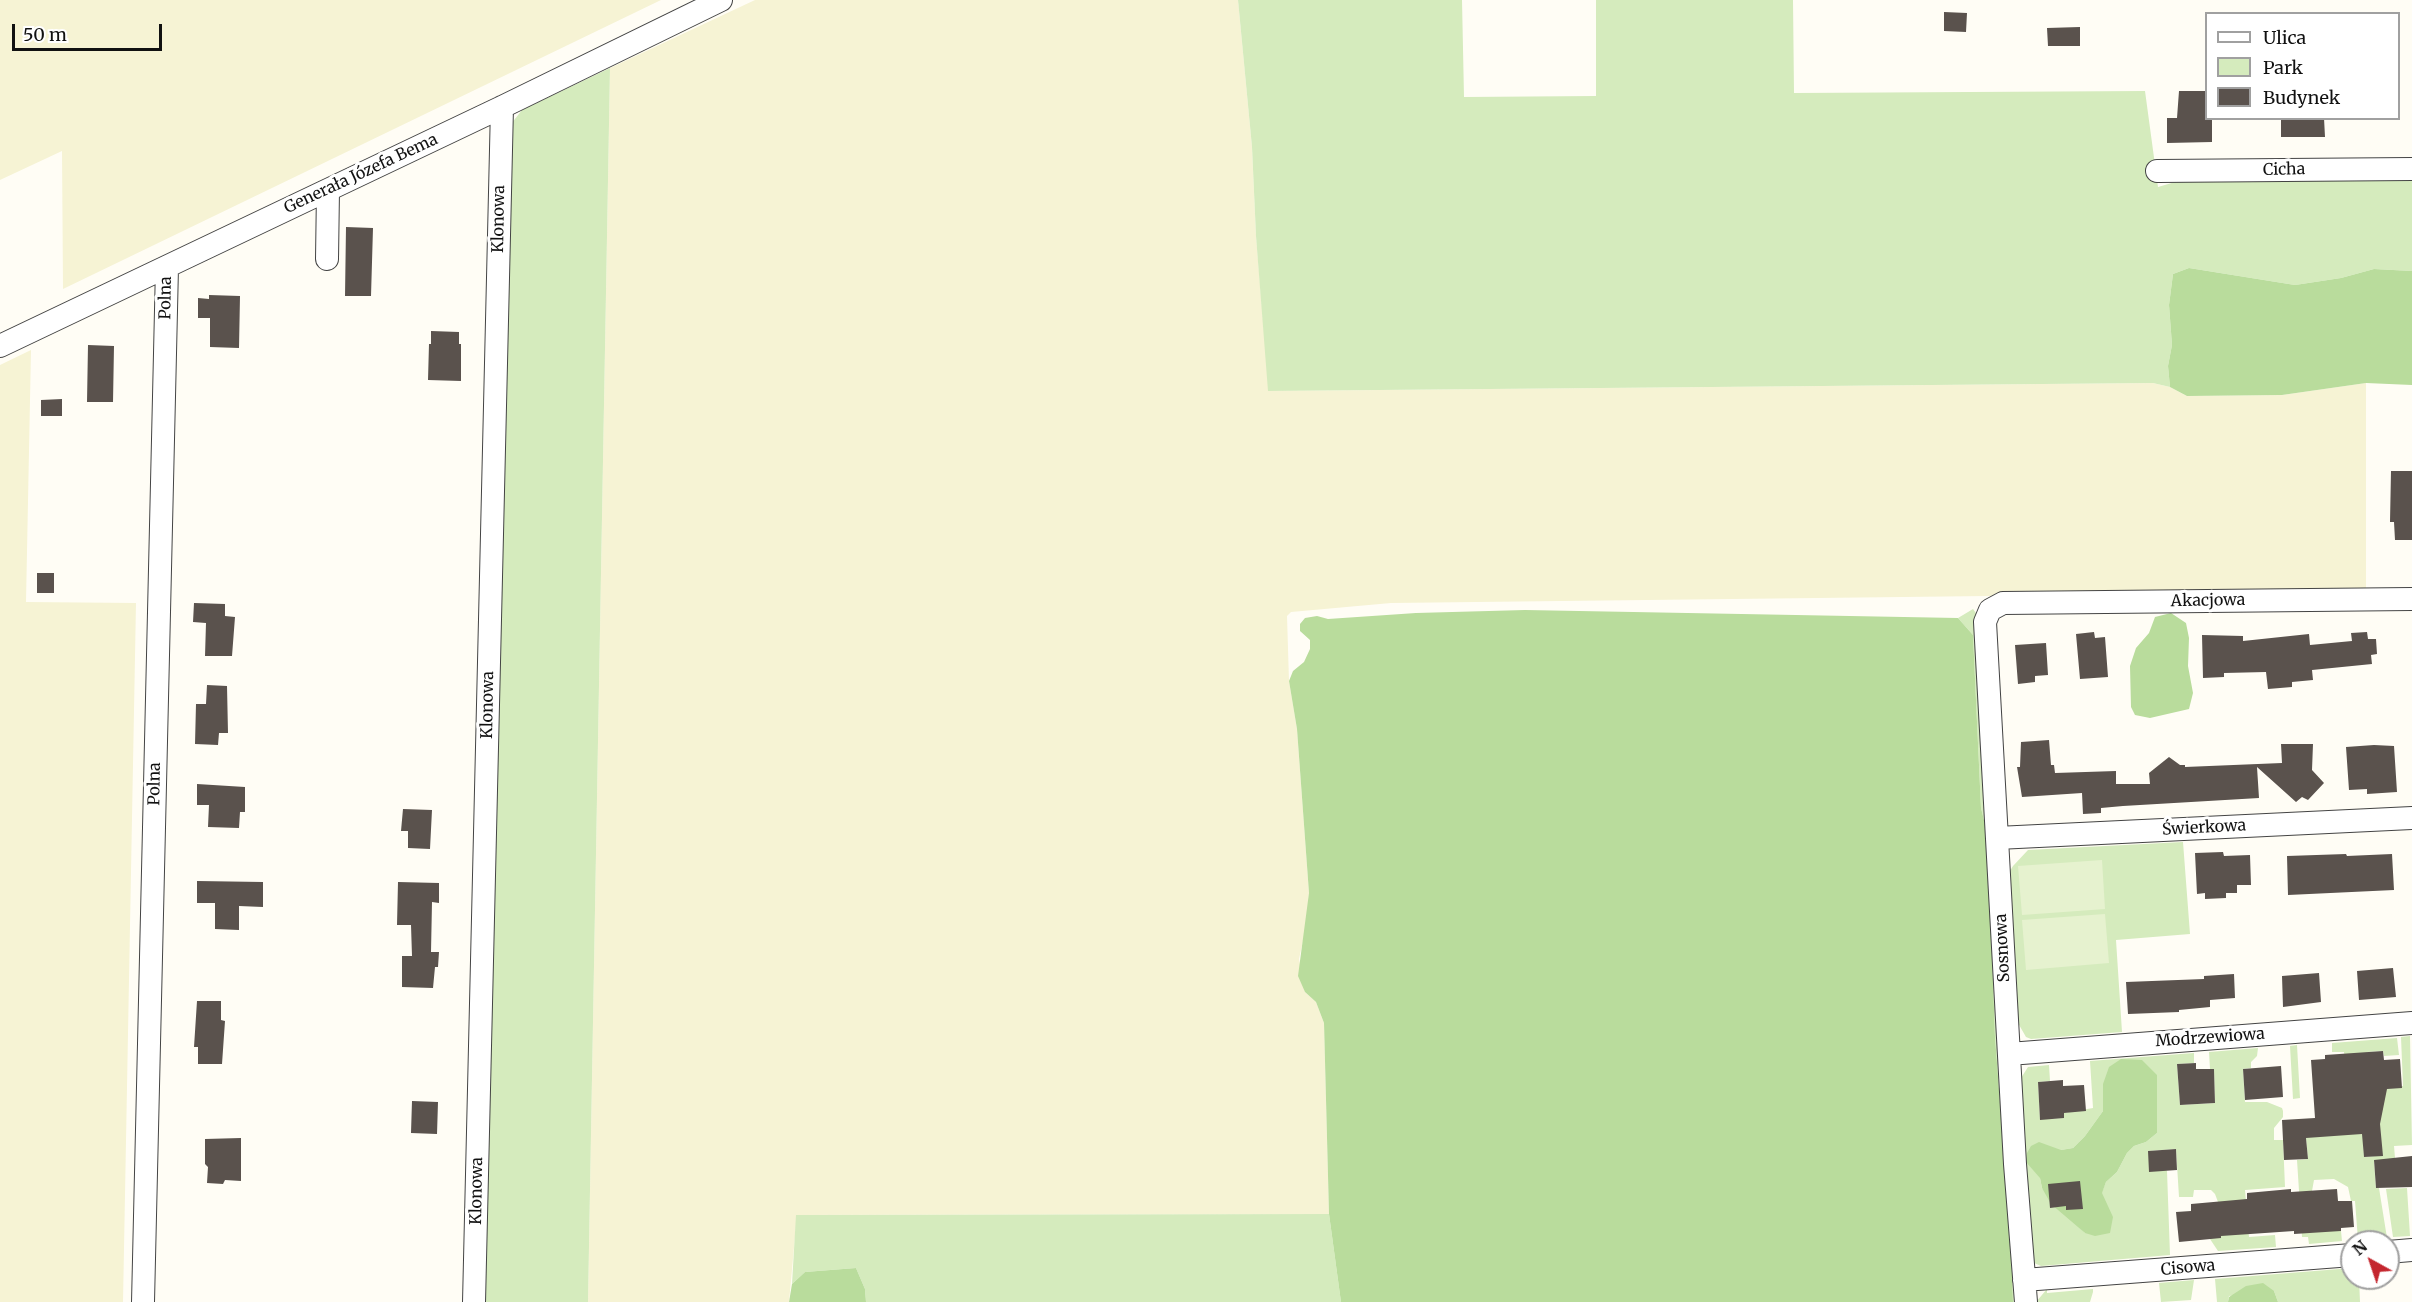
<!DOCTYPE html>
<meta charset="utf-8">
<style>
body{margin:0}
#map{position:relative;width:2412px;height:1302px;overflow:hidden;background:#fffdf5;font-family:Merriweather,serif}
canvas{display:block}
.legend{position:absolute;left:2205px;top:12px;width:195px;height:108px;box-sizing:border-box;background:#fff;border:2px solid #a0a0a0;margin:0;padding:8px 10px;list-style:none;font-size:18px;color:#111}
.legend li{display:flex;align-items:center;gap:12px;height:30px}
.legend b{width:30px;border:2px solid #a0a0a0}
.north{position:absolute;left:2340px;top:1230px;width:60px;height:60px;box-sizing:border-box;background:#fff;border:2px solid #a0a0a0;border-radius:50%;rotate:320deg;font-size:16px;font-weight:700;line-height:24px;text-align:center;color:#111}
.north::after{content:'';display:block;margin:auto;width:21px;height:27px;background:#c4262e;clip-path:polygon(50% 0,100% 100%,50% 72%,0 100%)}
.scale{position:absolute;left:12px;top:24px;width:150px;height:27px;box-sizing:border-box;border:3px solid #111;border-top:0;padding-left:8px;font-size:18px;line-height:21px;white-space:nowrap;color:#111;-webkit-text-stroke:4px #fff;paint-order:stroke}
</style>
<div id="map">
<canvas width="2412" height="1302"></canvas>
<ul class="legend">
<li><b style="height:8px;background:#fff"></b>Ulica</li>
<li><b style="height:16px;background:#d5ebbd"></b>Park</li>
<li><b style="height:16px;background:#5a524d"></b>Budynek</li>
</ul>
<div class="north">N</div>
<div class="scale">50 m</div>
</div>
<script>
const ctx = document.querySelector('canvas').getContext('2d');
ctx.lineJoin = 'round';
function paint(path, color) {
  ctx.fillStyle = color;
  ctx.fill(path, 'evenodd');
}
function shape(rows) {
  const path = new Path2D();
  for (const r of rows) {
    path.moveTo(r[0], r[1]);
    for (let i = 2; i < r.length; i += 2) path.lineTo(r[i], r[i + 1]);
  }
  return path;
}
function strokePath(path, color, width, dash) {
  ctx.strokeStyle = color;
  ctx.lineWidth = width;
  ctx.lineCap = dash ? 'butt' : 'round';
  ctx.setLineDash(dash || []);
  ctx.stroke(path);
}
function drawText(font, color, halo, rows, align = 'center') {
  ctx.font = font + ' Merriweather,serif';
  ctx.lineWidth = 6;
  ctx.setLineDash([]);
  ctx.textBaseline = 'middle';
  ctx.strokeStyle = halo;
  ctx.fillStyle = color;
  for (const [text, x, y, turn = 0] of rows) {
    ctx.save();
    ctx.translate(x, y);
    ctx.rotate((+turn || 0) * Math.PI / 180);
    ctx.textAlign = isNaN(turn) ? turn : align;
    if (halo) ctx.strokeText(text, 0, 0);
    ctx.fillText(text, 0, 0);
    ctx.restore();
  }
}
paint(shape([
 [0,0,661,0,63,289,62,151,0,180],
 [755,0,1238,0,1252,147,1256,236,1269,391,2153,383,2170,387,2187,396,2282,395,2366,383,2366,588,2272,592,1988,596,1391,603,1291,612,1287,616,1289,681,1297,729,1309,893,1307,923,1299,959,1305,992,1316,1002,1324,1023,1329,1214,797,1215,789,1302,588,1302,610,68],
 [31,350,26,602,136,603,123,1302,0,1302,0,365]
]), '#f6f3d4');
paint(shape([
 [1238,0,1462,0,1464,97,1596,96,1596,0,1793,0,1794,93,2145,91,2158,187,2182,180,2412,179,2412,271,2374,269,2341,278,2295,285,2189,268,2173,274,2169,305,2172,345,2168,366,2170,387,2153,383,1268,391,1256,236,1252,147],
 [610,68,588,1302,482,1302,511,124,522,110],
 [1973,609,1978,616,2018,1302,2013,1302,2011,1245,1995,1037,1988,836,1981,808,1973,635,1958,618],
 [2183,842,2190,934,2116,940,2122,1032,2031,1039,2026,1037,2018,1023,2008,874,2013,866,2028,850],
 [2410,1036,2412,1145,2394,1146,2395,1158,2374,1162,2376,1188,2379,1188,2387,1238,2358,1240,2355,1201,2351,1201,2348,1187,2334,1179,2314,1180,2312,1191,2341,1231,2342,1241,2309,1244,2308,1237,2302,1237,2297,1160,2308,1159,2306,1138,2346,1091,2344,1052,2332,1052,2332,1043,2397,1038,2399,1055,2384,1056,2383,1051,2367,1052,2369,1086,2403,1086,2401,1037],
 [2363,1135,2376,1156,2364,1157],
 [2297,1045,2300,1098,2293,1099,2290,1046],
 [2258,1048,2257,1056,2251,1062,2251,1068,2243,1069,2245,1102,2267,1102,2282,1108,2283,1111,2283,1117,2274,1128,2274,1140,2283,1140,2285,1187,2245,1190,2249,1237,2275,1235,2276,1247,2218,1251,2210,1239,2218,1202,2215,1194,2211,1190,2194,1190,2193,1197,2179,1197,2176,1149,2148,1151,2167,1171,2170,1255,2041,1266,2034,1263,2030,1256,2021,1078,2028,1067,2049,1065,2050,1081,2038,1082,2040,1119,2064,1118,2064,1113,2093,1108,2090,1061,2194,1053,2194,1063,2177,1064,2180,1105,2215,1103,2214,1069,2210,1069,2209,1052],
 [2103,1084,2157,1099,2157,1133,2146,1142,2134,1146,2127,1153,2117,1172,2106,1182,2085,1233,2042,1188,2040,1178,2061,1150,2073,1148,2085,1136,2103,1111],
 [2407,1188,2410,1236,2393,1237,2386,1189],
 [1329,1214,1341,1302,866,1302,865,1289,856,1268,805,1272,792,1284,796,1215],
 [2352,1268,2352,1278,2359,1278,2360,1302,2278,1302,2274,1291,2229,1296,2228,1302,2217,1302,2215,1279],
 [2194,1280,2191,1300,2161,1302,2159,1283],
 [2047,1289,2047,1293,2093,1289,2093,1292,2090,1302,2036,1302]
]), '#d5ebbd');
paint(shape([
 [2189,268,2295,285,2341,278,2374,269,2412,271,2412,385,2366,383,2282,395,2187,396,2170,387,2168,366,2172,345,2169,305,2173,274],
 [1525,610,1958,618,1973,635,1981,808,1988,836,1995,1037,2011,1245,2013,1302,1341,1302,1329,1214,1324,1023,1316,1002,1305,992,1298,976,1309,893,1297,729,1289,681,1293,671,1304,662,1310,649,1310,640,1300,631,1300,624,1305,618,1317,616,1328,619,1416,613],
 [2171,613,2186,623,2189,638,2188,666,2193,693,2189,709,2150,718,2135,715,2131,707,2130,666,2136,648,2149,633,2155,617],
 [2121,1059,2142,1060,2157,1075,2157,1133,2146,1142,2134,1146,2127,1153,2117,1172,2106,1182,2102,1193,2113,1217,2110,1233,2095,1236,2085,1233,2051,1204,2042,1188,2040,1178,2026,1162,2027,1153,2031,1146,2039,1142,2061,1150,2073,1148,2085,1136,2103,1111,2103,1084,2109,1067],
 [856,1268,865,1289,866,1302,789,1302,792,1284,805,1272],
 [2263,1283,2274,1291,2278,1302,2228,1302,2229,1297,2246,1286]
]), '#b9dc9c');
paint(shape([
 [2102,860,2105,909,2022,915,2018,866],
 [2105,914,2109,963,2026,970,2022,920]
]), '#e6f2cf');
paint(shape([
 [1944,12,1967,13,1966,32,1944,31],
 [2080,27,2080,46,2048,46,2047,28],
 [2179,91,2206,91,2206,118,2212,118,2212,142,2167,143,2167,118,2177,118],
 [2281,118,2324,118,2325,137,2281,137],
 [346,227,373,228,371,296,345,296],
 [209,295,240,296,239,348,210,347,210,318,198,318,198,298,209,299],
 [431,331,459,332,459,344,461,344,461,381,428,380,429,344,431,344],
 [88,345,114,346,113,402,87,402],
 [62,399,62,416,41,416,41,400],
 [2391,471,2412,471,2412,540,2395,540,2394,522,2390,522],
 [37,573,54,573,54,593,37,593],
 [194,603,225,604,225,616,235,617,232,656,205,656,206,623,193,622],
 [2094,632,2095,638,2105,637,2108,677,2080,679,2076,634],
 [2367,632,2368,639,2376,639,2377,654,2371,655,2372,664,2312,670,2313,680,2292,682,2292,687,2268,689,2266,672,2224,673,2224,677,2203,678,2202,635,2243,636,2243,641,2309,634,2310,645,2352,641,2351,633],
 [2046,643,2048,675,2035,676,2035,682,2018,684,2015,645],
 [207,685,227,686,228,733,219,733,218,745,195,744,196,704,206,704],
 [2049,740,2051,765,2054,765,2055,773,2116,771,2116,784,2150,784,2149,773,2169,757,2180,765,2185,765,2185,767,2282,763,2281,744,2313,744,2312,770,2324,783,2308,800,2302,797,2296,802,2257,767,2259,798,2123,806,2101,808,2101,813,2083,814,2082,793,2022,797,2017,767,2020,767,2021,742],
 [2374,745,2394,746,2397,792,2367,794,2367,789,2349,790,2346,747],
 [197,784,245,787,245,812,240,812,239,828,208,827,209,805,197,805],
 [403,809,432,810,430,849,408,848,408,831,401,831],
 [2223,852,2224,856,2250,855,2251,885,2237,885,2237,893,2226,893,2226,898,2205,899,2205,893,2197,894,2195,853],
 [2346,854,2347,856,2392,854,2394,890,2288,895,2287,856],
 [197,881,263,882,263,907,239,906,239,930,215,929,215,903,197,903],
 [398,882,439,883,439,903,432,902,431,952,439,952,438,967,435,967,433,988,402,987,402,956,412,956,411,925,397,925],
 [2393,968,2396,997,2359,1000,2357,971],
 [2319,973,2321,1002,2283,1007,2282,976],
 [2234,974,2235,998,2210,1000,2210,1007,2179,1010,2179,1012,2128,1014,2126,982,2204,979,2204,976],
 [197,1001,221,1001,221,1020,225,1021,222,1064,198,1064,198,1047,194,1047],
 [2383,1051,2384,1060,2400,1059,2402,1088,2387,1089,2380,1124,2383,1156,2364,1157,2362,1134,2306,1138,2308,1159,2284,1160,2282,1120,2315,1118,2311,1060,2325,1059,2325,1055],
 [2196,1063,2196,1069,2214,1069,2215,1103,2180,1105,2177,1064],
 [2281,1066,2283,1097,2245,1100,2243,1069],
 [2063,1080,2063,1086,2084,1085,2086,1111,2064,1113,2064,1118,2040,1120,2038,1082],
 [412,1101,438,1102,437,1134,411,1133],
 [241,1138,241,1181,225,1180,223,1184,207,1183,208,1167,205,1164,205,1139],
 [2176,1149,2177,1170,2149,1172,2148,1151],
 [2412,1156,2412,1187,2376,1188,2374,1160],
 [2080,1181,2083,1209,2066,1210,2066,1206,2050,1208,2048,1184],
 [2291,1189,2291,1192,2337,1189,2338,1201,2352,1201,2354,1227,2341,1228,2341,1231,2294,1234,2294,1231,2221,1236,2221,1238,2179,1242,2176,1212,2191,1211,2191,1204,2247,1199,2247,1193]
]), '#5a524d');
const street = shape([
 [2157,171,2412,169],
 [327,259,328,190],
 [0,346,502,107,721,0],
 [1997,838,2412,818],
 [2009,1054,2412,1023],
 [2388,1252,2412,1250],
 [2024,1280,2352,1255],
 [143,1302,167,267],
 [474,1302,502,107],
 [2026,1302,2015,1164,1985,622,1990,610,2003,603,2412,599]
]);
strokePath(street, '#444', 24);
strokePath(street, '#fff', 22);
drawText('16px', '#111', '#fff', [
 ["Cicha",2284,170,-1],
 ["Generała Józefa Bema",361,174,-25],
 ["Klonowa",499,219,-89],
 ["Polna",166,298,-89],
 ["Akacjowa",2208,601,-1],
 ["Klonowa",488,705,-89],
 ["Polna",155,784,-89],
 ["Świerkowa",2204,828,-3],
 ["Sosnowa",2003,948,-93],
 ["Modrzewiowa",2210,1038,-4],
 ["Klonowa",477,1191,-89],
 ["Cisowa",2188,1268,-5]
]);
</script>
